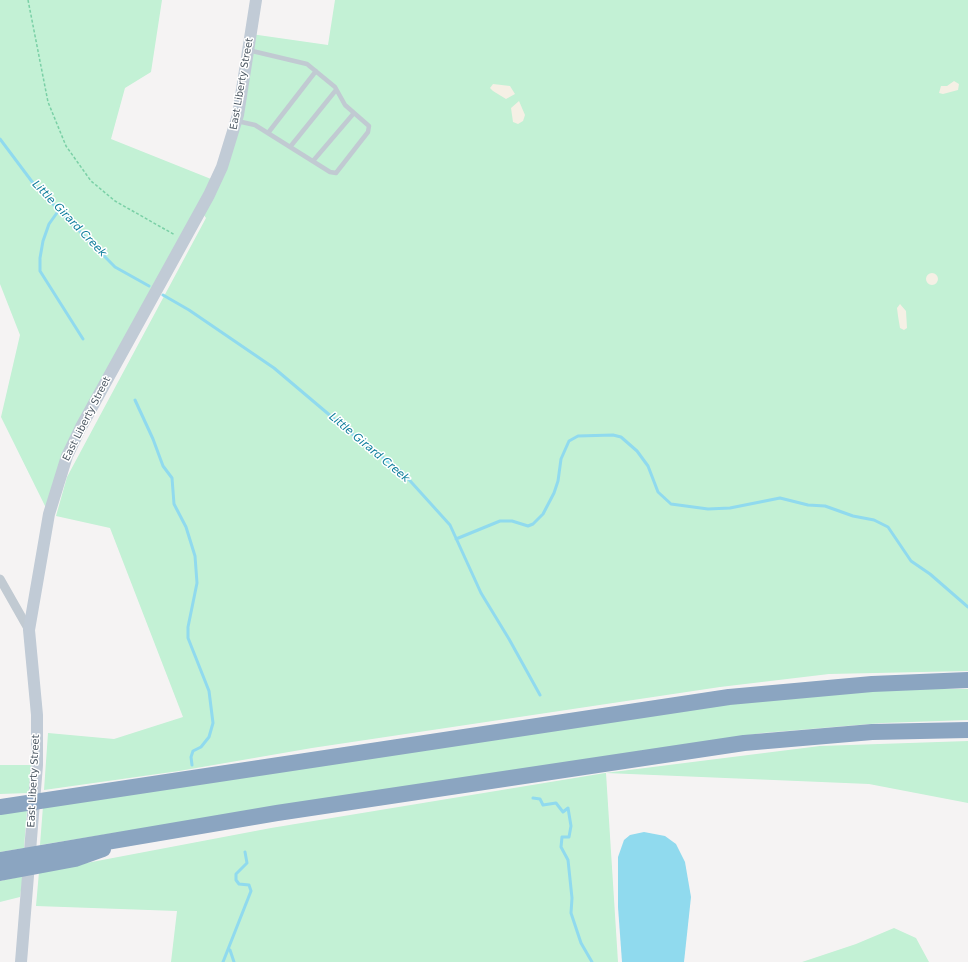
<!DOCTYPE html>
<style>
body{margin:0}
canvas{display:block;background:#f5f3f3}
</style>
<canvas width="968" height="962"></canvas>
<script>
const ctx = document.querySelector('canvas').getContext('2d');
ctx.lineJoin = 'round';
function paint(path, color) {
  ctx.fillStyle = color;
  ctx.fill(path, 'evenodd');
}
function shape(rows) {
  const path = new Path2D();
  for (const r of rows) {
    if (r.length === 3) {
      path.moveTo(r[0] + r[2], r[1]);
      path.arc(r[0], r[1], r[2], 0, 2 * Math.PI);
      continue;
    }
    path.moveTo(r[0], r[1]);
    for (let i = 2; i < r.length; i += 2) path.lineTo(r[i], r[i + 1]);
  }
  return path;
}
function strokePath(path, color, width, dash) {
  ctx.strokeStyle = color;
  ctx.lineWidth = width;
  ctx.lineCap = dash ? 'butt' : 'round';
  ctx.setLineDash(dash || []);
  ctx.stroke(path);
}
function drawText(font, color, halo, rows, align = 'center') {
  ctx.font = font + ' "DejaVu Sans",sans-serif';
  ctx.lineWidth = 3;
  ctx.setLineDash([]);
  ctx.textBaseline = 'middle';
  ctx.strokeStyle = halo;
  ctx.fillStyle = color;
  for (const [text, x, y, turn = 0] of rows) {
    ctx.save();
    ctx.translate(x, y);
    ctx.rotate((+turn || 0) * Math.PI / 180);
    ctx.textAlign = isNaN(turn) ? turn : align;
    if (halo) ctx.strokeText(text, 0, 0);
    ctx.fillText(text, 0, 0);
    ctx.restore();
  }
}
paint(shape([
 [0,0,162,0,151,72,125,88,111,139,216,181,222,167,251,34,328,45,335,0,968,0,968,671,829,674,720,687,312,748,179,771,44,790,48,733,114,739,183,717,110,528,56,516,67,477,206,218,201,211,81,427,49,514,1,417,20,335,0,284],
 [904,689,968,689,968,720,882,723,762,733,182,822,40,845,43,806,724,705,813,694],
 [968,741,968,803,869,784,606,773,618,962,171,962,177,911,36,906,39,872,271,828,605,773,820,746],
 [0,765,31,765,29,793,0,794],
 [27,810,24,848,0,852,0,813],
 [23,876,20,897,0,902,0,881],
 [894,928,916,938,929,962,802,962,856,944]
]), '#c3f1d5');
paint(shape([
 [954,81,959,84,958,90,943,94,939,93,941,86,947,86],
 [493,84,510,86,515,94,506,99,493,91,490,88],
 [519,101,525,115,523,121,518,124,513,122,511,108],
 [932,279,6],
 [900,304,906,311,907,328,904,330,900,328,898,316,897,308]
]), '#f5f0e5');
paint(shape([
 [644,832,665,836,676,844,685,862,691,897,684,962,622,962,618,907,618,857,624,840,630,835]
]), '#90daee');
strokePath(shape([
 [0,139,36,187,115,267,149,286],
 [59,210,49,224,43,241,40,258,40,271,83,339],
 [163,295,189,310,274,368,352,434,403,473,450,525,481,593,509,639,540,695],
 [135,400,153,439,163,466,172,478,174,504,186,527,195,556,197,583,188,627,188,638,209,691,213,723,209,737,201,747,193,751,191,757,192,765],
 [456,539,500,521,512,521,528,526,533,524,543,514,554,493,558,481,561,459,569,441,578,436,613,435,621,437,637,451,648,466,658,492,671,504,708,509,730,508,780,498,808,505,825,506,853,516,874,520,888,527,911,561,930,574,968,607],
 [533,798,540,799,543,805,556,803,563,812,568,808,571,826,569,837,562,837,561,847,568,860,572,898,571,913,581,943,592,962],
 [230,950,234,962],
 [223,962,251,891,249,885,239,884,236,880,236,874,247,863,245,852]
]), '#90daee', 3);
strokePath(shape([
 [28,0,48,102,66,146,91,181,115,201,175,235]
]), '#7ad0a6', 1.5, [3, 2]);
strokePath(shape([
 [237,121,255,125,330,172,336,173,368,132,369,126,345,105,335,87,307,64,248,50],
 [268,133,316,71],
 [290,147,336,90],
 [313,161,354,113]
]), '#c1cad2', 4.5);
strokePath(shape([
 [0,579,29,630]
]), '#c1cad2', 9);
strokePath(shape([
 [21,962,37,765,37,715,29,630,49,514,67,456,81,427,209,195,222,167,238,115,256,0]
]), '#c1cbd6', 12);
strokePath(shape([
 [0,807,729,697,872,684,968,680],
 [0,860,277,813,744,743,872,732,968,730],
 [0,873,75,859,103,849]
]), '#8ba5c1', 16);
drawText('10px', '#4a5661', '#fff', [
 ["East Liberty Street",242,84,-80],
 ["East Liberty Street",87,419,-63],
 ["East Liberty Street",34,781,-87]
]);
drawText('italic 11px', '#0c7c9b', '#fff', [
 ["Little Girard Creek",69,219,46],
 ["Little Girard Creek",369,448,40]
]);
</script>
